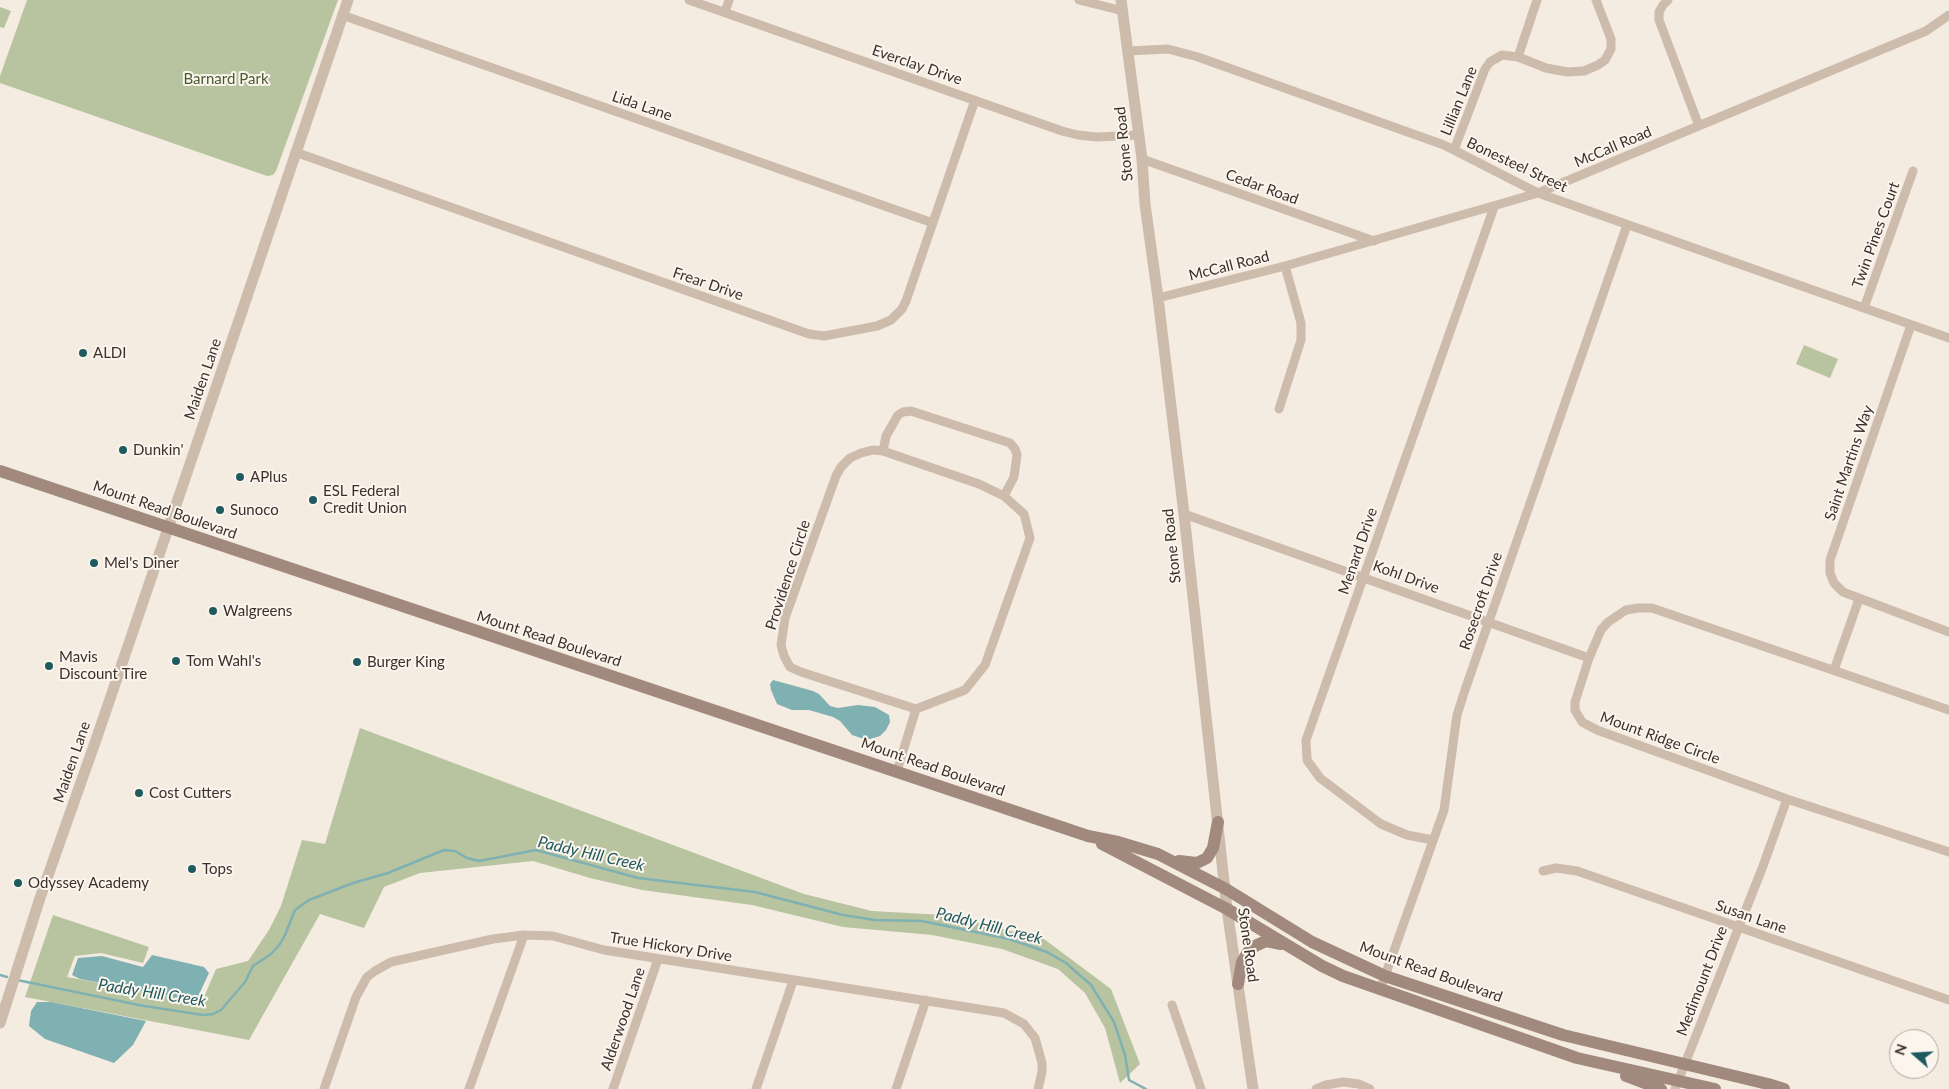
<!DOCTYPE html>
<style>
body{margin:0}
#map{position:relative;width:1949px;height:1089px;overflow:hidden;background:#f4ebe1;font-family:Lato,sans-serif}
canvas{display:block}
.north{position:absolute;left:1889px;top:1029px;width:50px;height:50px;box-sizing:border-box;background:#fbf5ee;border:1px solid #aea6a0;border-radius:50%;rotate:289deg;font-size:14px;font-weight:700;line-height:20px;text-align:center;color:#3b302b}
.north::after{content:'';display:block;margin:auto;width:18px;height:22px;background:#1f5a5e;clip-path:polygon(50% 0,100% 100%,50% 72%,0 100%)}
</style>
<div id="map">
<canvas width="1949" height="1089"></canvas>
<div class="north">N</div>
</div>
<script>
const ctx = document.querySelector('canvas').getContext('2d');
ctx.lineJoin = 'round';
function paint(path, color) {
  ctx.fillStyle = color;
  ctx.fill(path, 'evenodd');
}
function shape(rows) {
  const path = new Path2D();
  for (const r of rows) {
    path.moveTo(r[0], r[1]);
    for (let i = 2; i < r.length; i += 2) path.lineTo(r[i], r[i + 1]);
  }
  return path;
}
function strokePath(path, color, width, dash) {
  ctx.strokeStyle = color;
  ctx.lineWidth = width;
  ctx.lineCap = dash ? 'butt' : 'round';
  ctx.setLineDash(dash || []);
  ctx.stroke(path);
}
function drawText(font, color, halo, rows, align = 'center') {
  ctx.font = font + ' Lato,sans-serif';
  ctx.lineWidth = 4;
  ctx.setLineDash([]);
  ctx.textBaseline = 'middle';
  ctx.strokeStyle = halo;
  ctx.fillStyle = color;
  for (const [text, x, y, turn = 0] of rows) {
    ctx.save();
    ctx.translate(x, y);
    ctx.rotate((+turn || 0) * Math.PI / 180);
    ctx.textAlign = isNaN(turn) ? turn : align;
    if (halo) ctx.strokeText(text, 0, 0);
    ctx.fillText(text, 0, 0);
    ctx.restore();
  }
}
paint(shape([
 [27,0,338,0,276,171,273,175,267,176,0,83,0,76],
 [0,7,11,11,4,28,0,27],
 [1804,345,1838,359,1830,378,1796,364],
 [360,728,804,894,872,911,945,915,1044,939,1111,989,1140,1064,1120,1083,1105,1028,1085,993,1058,969,1002,949,932,935,843,927,752,905,642,890,590,878,533,861,420,873,384,887,364,928,320,914,249,1040,25,997,53,915,149,947,143,963,101,953,75,956,67,977,202,1002,216,969,248,961,269,930,281,906,302,840,325,844]
]), '#b8c4a0');
paint(shape([
 [773,680,813,691,819,694,830,706,838,708,858,705,875,707,889,715,890,722,886,730,880,736,870,739,861,738,852,735,840,721,833,717,809,710,792,710,777,704,771,690,770,684],
 [152,955,204,967,209,973,196,1001,80,979,72,975,78,958,102,956,143,967],
 [37,1002,51,1002,146,1021,133,1045,114,1063,45,1039,29,1026,31,1011]
]), '#7fb0b2');
strokePath(shape([
 [0,975,7,977],
 [17,980,144,1006,203,1015,213,1014,221,1010,245,982,253,966,271,954,280,944,285,935,295,910,309,900,353,883,388,873,444,850,455,851,467,858,479,861,536,850,638,878,755,892,843,915,875,920,922,921,1009,939,1047,952,1066,963,1091,985,1114,1022,1125,1055,1129,1080,1146,1089]
]), '#7fb0b2', 2.5);
strokePath(shape([
 [689,0,1062,131,1078,135,1097,137,1139,135],
 [1079,0,1123,11],
 [1537,0,1518,57,1546,68,1567,72,1584,71,1598,65,1605,60,1611,49,1611,39,1596,0],
 [1668,0,1663,5,1659,12,1659,20,1699,126],
 [725,12,729,0],
 [342,15,933,223],
 [1128,51,1168,49,1198,57,1444,145,1538,193,1949,338],
 [1454,150,1485,69,1490,62,1502,55,1518,57],
 [295,152,809,334,824,336,877,326,891,320,902,309,906,301,975,100],
 [1142,159,1374,241],
 [1158,298,1285,266,1538,193,1926,31,1949,15],
 [1864,308,1913,171],
 [1911,325,1830,560,1830,573,1834,583,1843,592,1949,632],
 [1279,409,1301,340,1301,323,1285,266],
 [873,450,883,451,979,484,1004,496,1024,514,1030,538,985,665,965,690,916,709,801,672,790,667,784,656,781,645,785,618,836,476,841,467,850,458,861,453,873,450],
 [883,451,886,436,898,415,903,412,911,411,1010,443,1015,449,1017,455,1014,477,1004,496],
 [1184,514,1589,658],
 [1834,670,1859,599],
 [1949,710,1652,608,1638,608,1626,610,1608,622,1601,630,1589,658,1575,702,1575,710,1582,722,1597,730,1787,799,1949,852],
 [897,771,916,709],
 [1433,840,1407,835,1381,824,1320,778,1307,760,1306,740,1494,207],
 [1543,871,1556,868,1577,871,1949,1000],
 [1380,990,1444,810,1457,715,1465,690,1627,225],
 [1172,1005,1201,1089],
 [324,1089,356,997,367,977,375,971,391,962,493,939,524,935,553,936,604,950,1004,1013,1024,1024,1035,1038,1042,1063,1042,1072,1038,1089],
 [469,1089,524,935],
 [613,1089,658,959],
 [756,1089,793,981],
 [896,1089,926,1000],
 [1316,1089,1326,1085,1343,1082,1359,1084,1370,1089],
 [1675,1089,1763,866,1787,799]
]), '#cdbbac', 9);
strokePath(shape([
 [1121,0,1142,159,1145,204,1158,298,1184,514,1227,909,1253,1089],
 [0,1023,40,898,97,737,348,0]
]), '#cdbbac', 11);
strokePath(shape([
 [0,471,1088,836,1118,842,1158,854,1226,889,1312,942,1385,976,1563,1035,1768,1084,1784,1089],
 [1102,844,1227,909,1322,966,1343,976,1577,1058,1715,1089],
 [1179,861,1197,863,1207,858,1213,848,1218,822],
 [1238,984,1242,962,1248,952,1255,946,1266,941,1281,944],
 [1626,1076,1661,1089]
]), '#a18a7d', 12);
for (const [x, y, r, color] of [
 [83,353,5,"#1f5a5e"],
 [123,450,5,"#1f5a5e"],
 [240,477,5,"#1f5a5e"],
 [313,500,5,"#1f5a5e"],
 [220,510,5,"#1f5a5e"],
 [94,563,5,"#1f5a5e"],
 [213,611,5,"#1f5a5e"],
 [176,661,5,"#1f5a5e"],
 [357,662,5,"#1f5a5e"],
 [49,666,5,"#1f5a5e"],
 [139,793,5,"#1f5a5e"],
 [192,869,5,"#1f5a5e"],
 [18,883,5,"#1f5a5e"]
]) {
  const dot = new Path2D();
  dot.arc(x, y, r, 0, 2 * Math.PI);
  ctx.fillStyle = color;
  ctx.fill(dot);
  strokePath(dot, '#fbf5ee', 2);
}
drawText('15px', '#3b302b', '#fbf5ee', [
 ["Everclay Drive",917,65,19],
 ["Lillian Lane",1459,101,-68],
 ["Lida Lane",642,106,19],
 ["Stone Road",1124,144,-96],
 ["McCall Road",1613,147,-23],
 ["Bonesteel Street",1517,165,25],
 ["Cedar Road",1262,187,20],
 ["Twin Pines Court",1876,235,-70],
 ["McCall Road",1229,266,-14],
 ["Frear Drive",708,284,19],
 ["Maiden Lane",203,379,-71],
 ["Saint Martins Way",1849,463,-71],
 ["Mount Read Boulevard",165,510,19],
 ["Stone Road",1172,546,-96],
 ["Menard Drive",1358,551,-71],
 ["Providence Circle",788,575,-72],
 ["Kohl Drive",1406,577,20],
 ["Rosecroft Drive",1481,601,-71],
 ["Mount Read Boulevard",549,639,18],
 ["Mount Ridge Circle",1660,738,20],
 ["Maiden Lane",72,762,-71],
 ["Mount Read Boulevard",933,767,19],
 ["Susan Lane",1751,917,19],
 ["Stone Road",1248,945,82],
 ["True Hickory Drive",671,947,9],
 ["Mount Read Boulevard",1431,972,20],
 ["Medimount Drive",1702,981,-69],
 ["Alderwood Lane",623,1019,-71]
]);
drawText('15px', '#4a5a2e', '#fbf5ee', [
 ["Barnard Park",226,79]
]);
drawText('15px', '#3b302b', '#fbf5ee', [
 ["ALDI",93,353],
 ["Dunkin'",133,450],
 ["APlus",250,477],
 ["ESL Federal",323,491],
 ["Credit Union",323,508],
 ["Sunoco",230,510],
 ["Mel's Diner",104,563],
 ["Walgreens",223,611],
 ["Mavis",59,657],
 ["Discount Tire",59,674],
 ["Tom Wahl's",186,661],
 ["Burger King",367,662],
 ["Cost Cutters",149,793],
 ["Tops",202,869],
 ["Odyssey Academy",28,883]
], 'left');
drawText('italic 16px', '#1f5a5e', '#fbf5ee', [
 ["Paddy Hill Creek",591,854,13],
 ["Paddy Hill Creek",989,926,14],
 ["Paddy Hill Creek",152,993,9]
]);
</script>
